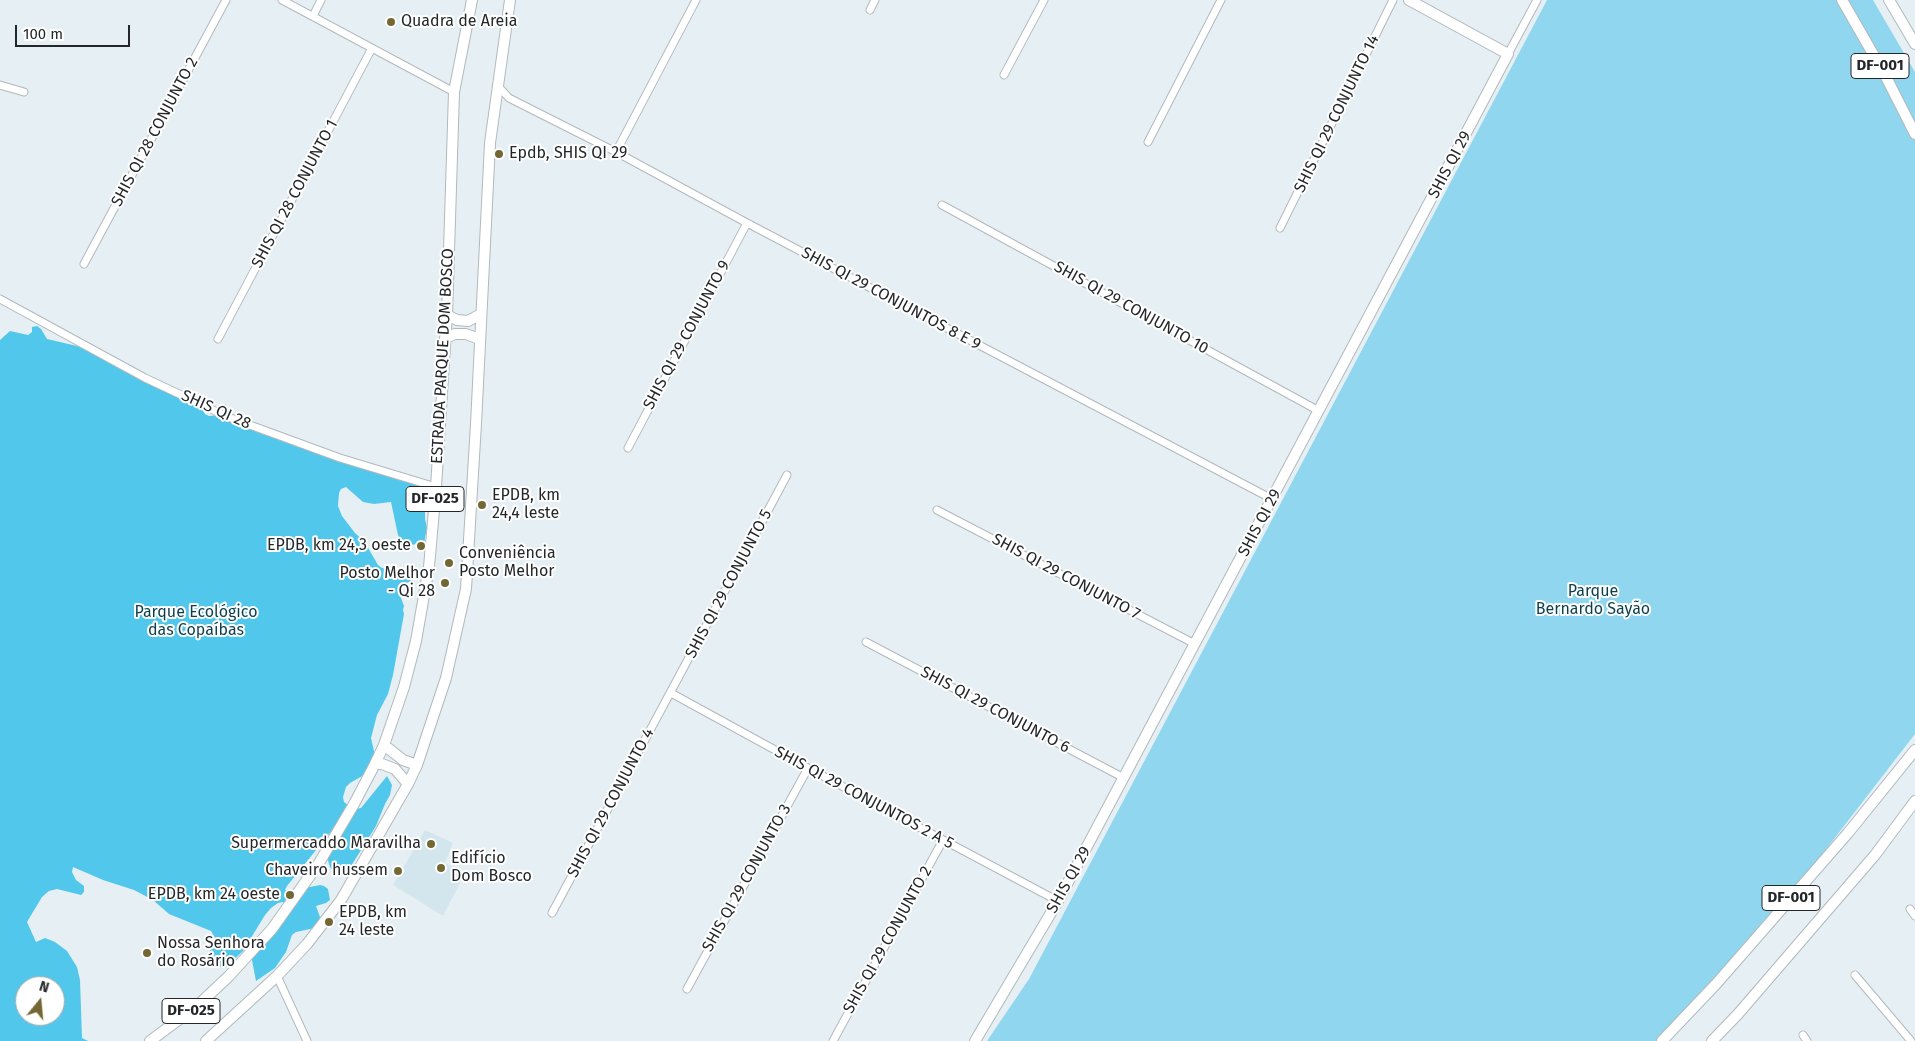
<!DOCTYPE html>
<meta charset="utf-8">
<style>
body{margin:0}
#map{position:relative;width:1915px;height:1041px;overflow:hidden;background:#e6f0f4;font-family:"Fira Sans",sans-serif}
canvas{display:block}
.north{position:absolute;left:15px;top:976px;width:50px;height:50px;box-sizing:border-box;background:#fff;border:1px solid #a7a9a9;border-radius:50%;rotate:17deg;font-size:14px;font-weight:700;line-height:20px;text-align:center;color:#242729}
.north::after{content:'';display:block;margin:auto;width:18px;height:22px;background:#736734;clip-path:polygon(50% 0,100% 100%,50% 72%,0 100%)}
.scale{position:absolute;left:15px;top:25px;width:115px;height:22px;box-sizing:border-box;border:2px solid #242729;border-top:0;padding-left:6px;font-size:15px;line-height:18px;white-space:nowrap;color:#242729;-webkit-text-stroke:4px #fff;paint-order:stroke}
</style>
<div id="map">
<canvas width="1915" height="1041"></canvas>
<div class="north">N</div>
<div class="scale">100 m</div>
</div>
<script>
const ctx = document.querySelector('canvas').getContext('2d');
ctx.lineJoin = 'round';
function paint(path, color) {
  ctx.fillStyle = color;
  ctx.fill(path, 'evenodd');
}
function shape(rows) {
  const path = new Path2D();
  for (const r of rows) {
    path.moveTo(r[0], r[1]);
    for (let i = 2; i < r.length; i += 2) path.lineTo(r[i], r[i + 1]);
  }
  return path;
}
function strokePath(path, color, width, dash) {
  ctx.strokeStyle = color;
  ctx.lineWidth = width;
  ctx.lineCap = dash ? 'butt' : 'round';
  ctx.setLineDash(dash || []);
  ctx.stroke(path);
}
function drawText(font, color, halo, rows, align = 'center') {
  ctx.font = font + ' "Fira Sans",sans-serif';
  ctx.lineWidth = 4;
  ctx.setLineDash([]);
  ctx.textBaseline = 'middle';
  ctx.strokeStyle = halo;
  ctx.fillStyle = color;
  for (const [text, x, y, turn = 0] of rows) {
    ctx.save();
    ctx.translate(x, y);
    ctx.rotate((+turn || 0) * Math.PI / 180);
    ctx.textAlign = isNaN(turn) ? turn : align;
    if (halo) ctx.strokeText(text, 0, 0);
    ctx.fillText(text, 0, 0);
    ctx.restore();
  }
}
paint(shape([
 [425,830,453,843,445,863,465,873,443,916,393,885]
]), '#d4e6ed');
paint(shape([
 [1547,0,1873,0,1915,72,1915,734,1756,940,1657,1041,987,1041,1029,979]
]), '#90d6ef');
paint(shape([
 [37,326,41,329,47,339,77,346,138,373,200,405,205,414,209,416,219,415,262,434,408,480,420,488,425,497,425,519,427,527,424,544,403,545,398,535,391,502,374,504,363,502,346,487,341,489,339,493,338,506,342,516,355,533,364,541,378,565,382,568,393,571,411,571,411,581,401,586,398,590,404,606,403,610,404,614,393,675,388,694,377,715,371,738,376,760,364,775,350,783,346,787,343,797,344,802,349,806,356,809,361,808,387,776,392,785,390,795,385,804,376,826,348,871,333,871,330,867,327,857,339,828,333,829,287,886,285,890,290,891,320,885,324,886,328,889,330,900,326,903,316,906,320,917,318,923,315,928,296,932,292,935,286,952,275,968,256,981,251,955,286,906,283,902,278,903,271,908,265,915,243,951,225,968,212,964,212,961,208,958,212,944,216,940,211,931,169,914,153,900,134,890,103,880,73,867,72,872,76,880,84,886,84,892,81,895,57,889,49,891,42,897,27,922,36,942,45,938,55,942,67,951,77,967,80,980,82,1038,88,1041,0,1041,0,340,10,331,28,335,32,332,32,327],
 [25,986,55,986,55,1016,25,1016]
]), '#51c7eb');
const street = shape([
 [282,0,454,92],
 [870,10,875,0],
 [313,16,321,0],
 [1508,54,1537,0],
 [1004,75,1044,0],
 [0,85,24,92],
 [497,85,509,98,616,152,747,223,1272,499],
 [1148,142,1221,0],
 [616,152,696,0],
 [942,205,1319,411],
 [1280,228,1393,0],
 [84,264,226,0],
 [0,299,145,378,228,417,340,458,436,487],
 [218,339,372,48],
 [628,448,747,223],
 [937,510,1195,644],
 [866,642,1124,778],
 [671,693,808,768,1058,901],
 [1910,909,1915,916],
 [552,913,787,475],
 [1855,975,1911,1041],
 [277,976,307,1041],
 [687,989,808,768],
 [1803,1035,1807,1041],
 [833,1041,943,840]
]);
const secondary = shape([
 [975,1041,1058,901,1508,54,1409,0]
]);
const primary = shape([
 [1842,0,1884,73,1915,134],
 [1889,0,1915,44],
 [447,315,457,320,468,321,481,314],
 [445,338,455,334,466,334,479,339],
 [384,745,403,760,417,765],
 [375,764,382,764,395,769,408,784],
 [150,1041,196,1007,228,977,272,929,319,863,354,804,375,764,384,745,404,687,416,641,429,567,436,487,447,315,454,92,472,0],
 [206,1041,277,976,307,944,341,900,408,784,417,765,446,678,466,589,476,424,490,143,510,0],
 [1662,1041,1717,983,1848,833,1915,750],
 [1712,1041,1738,1014,1875,855,1915,801]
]);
strokePath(street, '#b0b9bc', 9);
strokePath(secondary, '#b0b9bc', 12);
strokePath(primary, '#b0b9bc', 12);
strokePath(street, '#fff', 7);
strokePath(secondary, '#fff', 10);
strokePath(primary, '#fff', 10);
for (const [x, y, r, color] of [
 [391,22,5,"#736734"],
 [499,154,5,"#736734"],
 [482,505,5,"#736734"],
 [421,546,5,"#736734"],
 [449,563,5,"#736734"],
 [445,583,5,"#736734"],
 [431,844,5,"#736734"],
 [441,868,5,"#736734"],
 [398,871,5,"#736734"],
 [290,895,5,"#736734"],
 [329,922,5,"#736734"],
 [147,953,5,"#736734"]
]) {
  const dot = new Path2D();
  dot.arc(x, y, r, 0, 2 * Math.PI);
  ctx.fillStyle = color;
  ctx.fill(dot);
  strokePath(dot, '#fff', 2);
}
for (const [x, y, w] of [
 [1880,66,58],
 [435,499,58],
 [1791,898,58],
 [191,1011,58]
]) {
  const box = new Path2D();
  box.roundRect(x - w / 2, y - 12.5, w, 25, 4);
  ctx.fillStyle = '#fff';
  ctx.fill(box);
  strokePath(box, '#242729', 1);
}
drawText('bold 15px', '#242729', null, [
 ["DF-001",1880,66],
 ["DF-025",435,499],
 ["DF-001",1791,898],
 ["DF-025",191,1011]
]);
drawText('16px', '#242729', '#fff', [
 ["Quadra de Areia",401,22],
 ["Epdb, SHIS QI 29",509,154],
 ["EPDB, km",492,496],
 ["24,4 leste",492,514],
 ["EPDB, km 24,3 oeste",411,546,"right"],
 ["Conveniência",459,554],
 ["Posto Melhor",459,572],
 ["Posto Melhor",435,574,"right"],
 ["- Qi 28",435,592,"right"],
 ["Supermercaddo Maravilha",421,844,"right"],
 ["Edifício",451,859],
 ["Dom Bosco",451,877],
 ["Chaveiro hussem",388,871,"right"],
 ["EPDB, km 24 oeste",280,895,"right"],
 ["EPDB, km",339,913],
 ["24 leste",339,931],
 ["Nossa Senhora",157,944],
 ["do Rosário",157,962]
], 'left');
drawText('16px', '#242729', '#fff', [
 ["SHIS QI 29 CONJUNTO 14",1337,114,-64],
 ["SHIS QI 28 CONJUNTO 2",155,132,-62],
 ["SHIS QI 29",1450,165,-62],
 ["SHIS QI 28 CONJUNTO 1",295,194,-62],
 ["SHIS QI 29 CONJUNTOS 8 E 9",891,299,28],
 ["SHIS QI 29 CONJUNTO 10",1131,308,29],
 ["SHIS QI 29 CONJUNTO 9",687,335,-62],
 ["ESTRADA PARQUE DOM BOSCO",443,356,-87],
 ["SHIS QI 28",216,410,24],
 ["SHIS QI 29",1260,523,-62],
 ["SHIS QI 29 CONJUNTO 7",1066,577,28],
 ["SHIS QI 29 CONJUNTO 5",729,584,-62],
 ["SHIS QI 29 CONJUNTO 6",995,710,28],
 ["SHIS QI 29 CONJUNTOS 2 A 5",864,798,28],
 ["SHIS QI 29 CONJUNTO 4",611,803,-62],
 ["SHIS QI 29 CONJUNTO 3",747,878,-61],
 ["SHIS QI 29",1069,880,-61],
 ["SHIS QI 29 CONJUNTO 2",888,940,-61]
]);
drawText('16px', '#0a3f4e', '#fff', [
 ["Parque",1593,592],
 ["Bernardo Sayão",1593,610],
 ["Parque Ecológico",196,613],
 ["das Copaíbas",196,631]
]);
</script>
